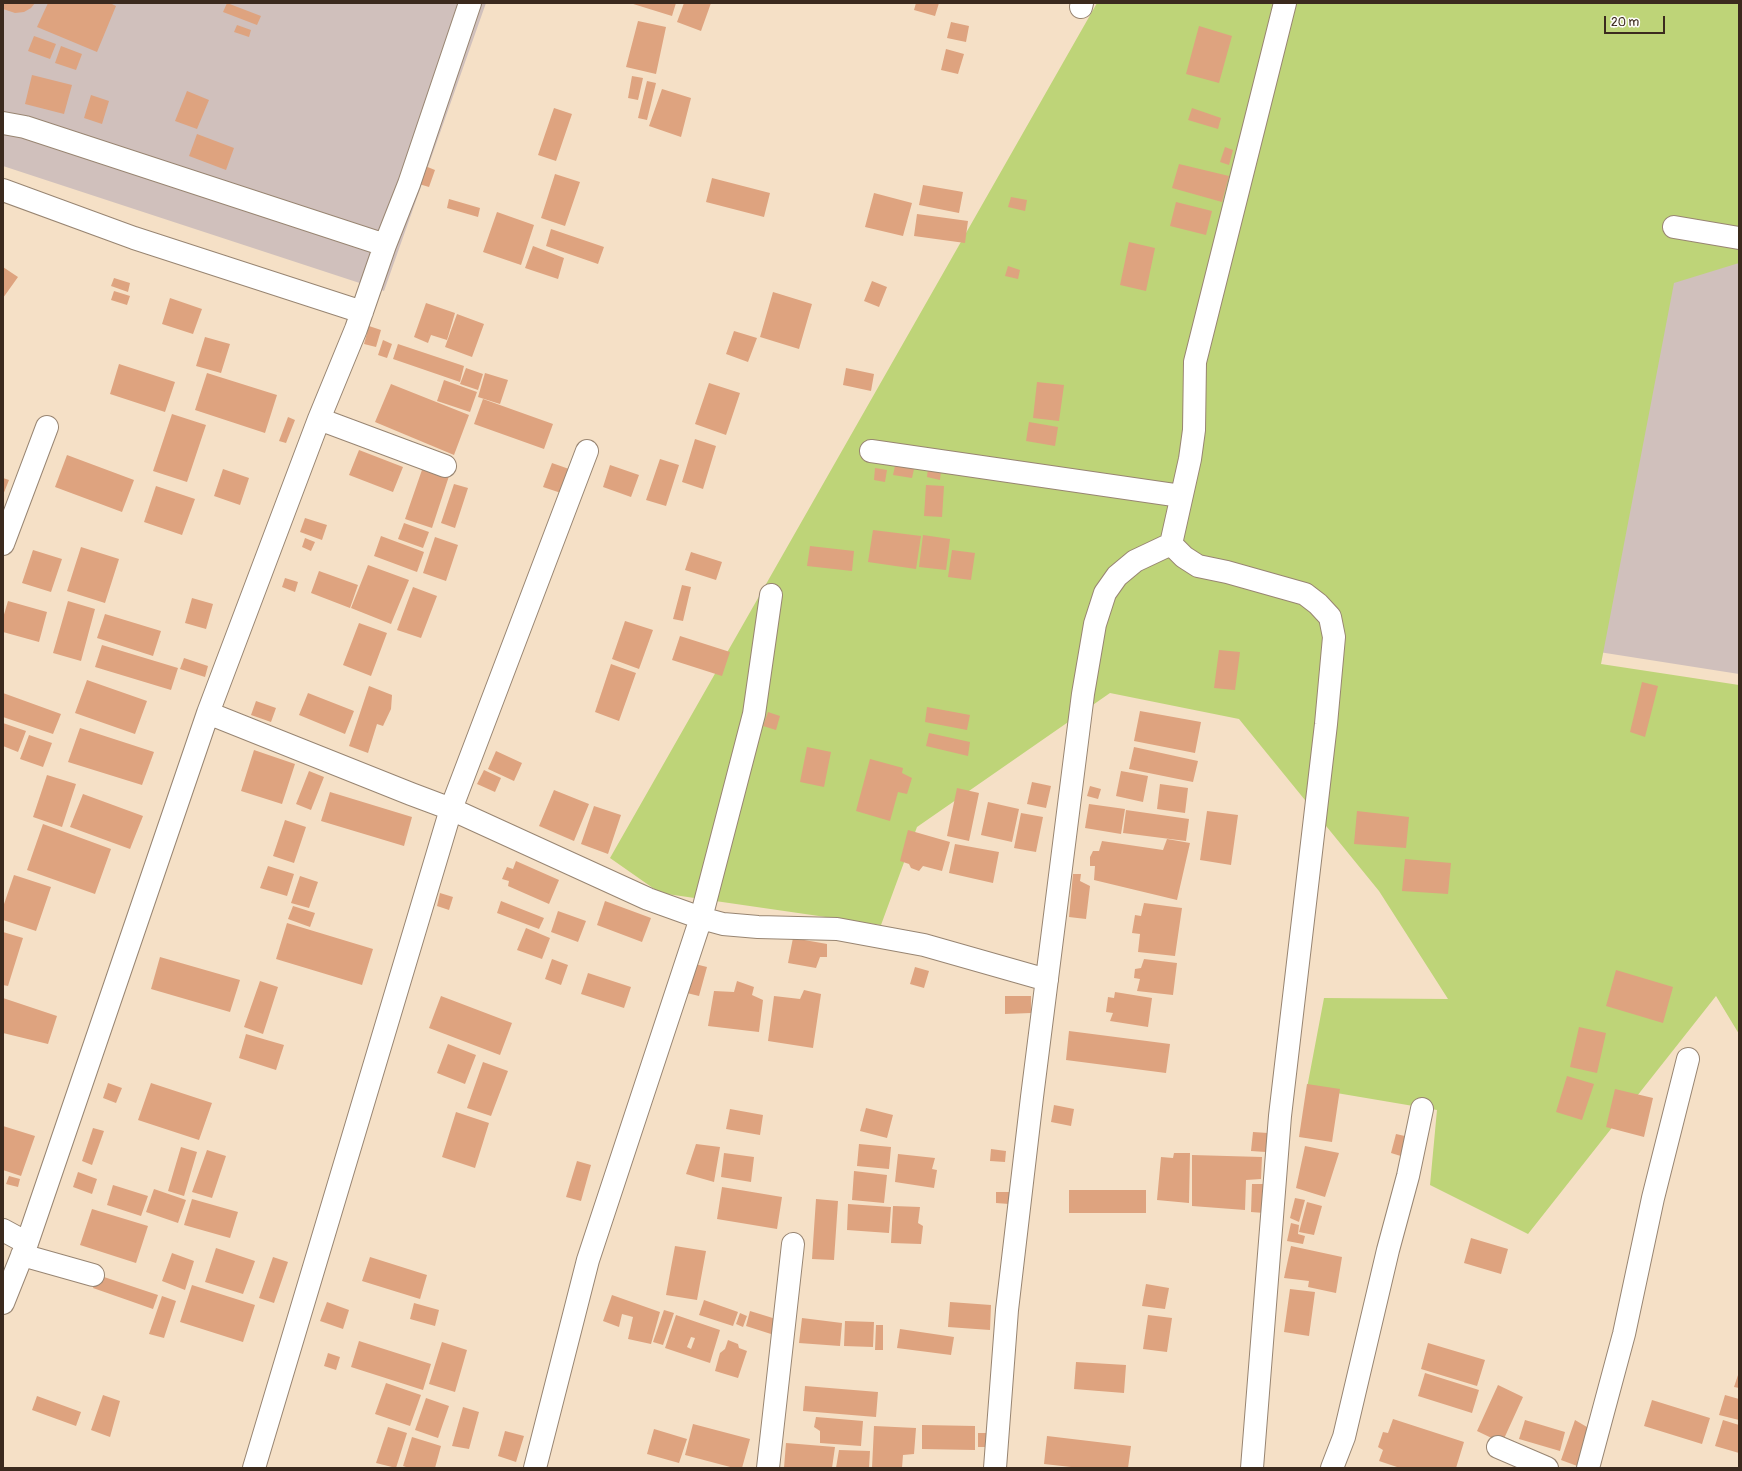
<!DOCTYPE html>
<style>
body{margin:0}
#map{position:relative;width:1742px;height:1471px;overflow:hidden;background:#f5e0c6;font-family:Pangolin,sans-serif}
canvas{display:block}
.frame{position:absolute;inset:0;border:4px solid #3b2a1e;pointer-events:none}
.scale{position:absolute;left:1604px;top:16px;width:61px;height:18px;box-sizing:border-box;border:2px solid #3b2a1e;border-top:0;padding-left:5px;font-size:12px;line-height:14px;white-space:nowrap;color:#3b2a1e;-webkit-text-stroke:3px #fdfcf7;paint-order:stroke}
</style>
<div id="map">
<canvas width="1742" height="1471"></canvas>
<div class="frame"></div>
<div class="scale">20 m</div>
</div>
<script>
const ctx = document.querySelector('canvas').getContext('2d');
ctx.lineJoin = 'round';
function paint(path, color) {
  ctx.fillStyle = color;
  ctx.fill(path, 'evenodd');
}
function shape(rows) {
  const path = new Path2D();
  for (const r of rows) {
    path.moveTo(r[0], r[1]);
    for (let i = 2; i < r.length; i += 2) path.lineTo(r[i], r[i + 1]);
  }
  return path;
}
function strokePath(path, color, width, dash) {
  ctx.strokeStyle = color;
  ctx.lineWidth = width;
  ctx.lineCap = dash ? 'butt' : 'round';
  ctx.setLineDash(dash || []);
  ctx.stroke(path);
}
paint(shape([
 [3,3,486,3,384,291,3,166],
 [1739,251,1739,674,1599,652,1672,271]
]), '#d0c0bc');
paint(shape([
 [1097,3,1739,3,1739,263,1674,283,1601,664,1739,685,1739,1034,1716,996,1528,1234,1430,1185,1437,1110,1307,1088,1324,998,1448,999,1379,891,1239,719,1110,693,917,827,881,925,660,893,610,858]
]), '#bed478');
paint(shape([
 [3,3,35,3,31,8,24,12,15,13,3,9],
 [48,3,110,3,116,6,97,52,37,27],
 [227,3,261,16,257,25,223,12],
 [630,3,676,3,672,16],
 [684,3,711,3,701,31,677,22],
 [916,3,939,3,935,16,914,10],
 [638,21,666,27,656,74,626,67],
 [951,22,969,26,966,42,947,38],
 [237,25,251,30,249,37,234,32],
 [1199,26,1232,36,1219,83,1186,74],
 [34,36,56,44,50,59,28,51],
 [61,46,82,54,76,70,55,63],
 [946,49,964,54,958,74,941,70],
 [32,75,72,85,64,114,25,104],
 [632,76,643,78,638,100,628,98],
 [647,81,656,83,647,120,638,118],
 [662,89,691,98,681,137,649,126],
 [187,91,209,100,197,129,175,121],
 [91,95,109,101,102,124,84,118],
 [554,108,572,114,556,161,538,155],
 [1192,108,1221,118,1218,129,1188,120],
 [197,134,234,148,226,170,189,156],
 [1225,147,1233,150,1229,165,1220,162],
 [1179,164,1229,176,1222,202,1172,188],
 [425,166,435,170,429,187,419,184],
 [555,174,580,182,565,226,541,218],
 [712,178,770,193,764,217,706,202],
 [923,185,963,192,959,213,919,205],
 [874,193,912,203,903,236,865,227],
 [1011,197,1027,200,1025,211,1008,207],
 [449,199,480,208,478,217,447,208],
 [1176,202,1212,211,1206,235,1170,226],
 [497,212,534,225,521,265,483,252],
 [917,214,968,221,965,243,914,236],
 [551,229,604,247,598,264,546,246],
 [1129,242,1155,248,1146,291,1120,285],
 [533,246,564,258,558,279,525,268],
 [1008,266,1020,270,1018,279,1005,276],
 [3,267,18,277,3,298],
 [114,278,130,283,128,292,111,286],
 [872,281,887,287,879,307,864,301],
 [114,291,130,296,127,305,111,300],
 [773,292,812,304,799,349,760,337],
 [170,298,202,309,193,334,162,324],
 [426,303,455,313,447,340,431,335,428,343,414,337],
 [457,314,484,324,472,357,445,347],
 [369,326,381,330,376,347,364,344],
 [734,331,757,338,748,362,726,354],
 [205,337,230,344,221,373,196,366],
 [383,340,392,344,387,358,378,355],
 [398,344,464,366,460,382,393,359],
 [119,364,175,382,165,412,110,394],
 [466,368,483,374,478,390,460,384],
 [846,368,874,374,871,391,843,385],
 [207,373,277,395,265,433,195,410],
 [485,373,508,380,500,404,478,397],
 [444,380,477,392,470,412,437,401],
 [1037,382,1064,385,1059,421,1033,418],
 [709,383,740,393,726,435,695,424],
 [391,384,469,415,454,455,375,422],
 [483,399,553,424,544,449,474,424],
 [172,414,206,425,187,482,153,471],
 [288,417,295,420,286,443,279,441],
 [1029,422,1058,427,1055,446,1026,441],
 [695,439,716,446,703,489,682,482],
 [359,450,403,467,393,492,349,475],
 [67,455,134,480,122,512,55,487],
 [660,459,679,465,666,506,646,500],
 [552,463,569,469,561,493,543,487],
 [610,465,639,475,631,497,603,487],
 [895,466,914,469,912,478,893,475],
 [423,467,449,476,432,528,405,519],
 [875,468,887,470,885,482,874,480],
 [928,468,941,471,940,480,927,477],
 [223,469,249,478,240,505,214,496],
 [3,478,9,480,3,495],
 [454,484,468,488,455,528,441,523],
 [926,485,944,486,942,517,924,516],
 [156,486,195,499,182,535,144,522],
 [305,518,327,525,322,540,300,532],
 [404,523,429,532,423,548,398,539],
 [873,530,921,536,916,569,868,562],
 [923,535,950,539,946,570,919,567],
 [381,536,424,552,417,572,374,556],
 [435,537,458,545,446,581,423,573],
 [305,538,315,542,311,551,302,547],
 [810,546,854,551,852,571,807,566],
 [81,547,119,559,105,603,67,591],
 [33,550,62,559,51,592,22,583],
 [952,550,975,553,971,580,948,577],
 [691,552,722,562,716,580,685,570],
 [368,565,409,580,391,624,351,608],
 [319,571,358,585,350,608,311,593],
 [285,578,298,582,295,592,282,587],
 [682,585,691,587,683,621,673,619],
 [413,587,437,596,421,638,397,630],
 [192,598,213,604,206,629,185,623],
 [8,601,47,612,39,642,3,632,3,618],
 [68,601,95,609,81,661,53,653],
 [105,614,161,631,153,656,97,638],
 [625,621,653,630,639,669,612,659],
 [359,623,387,633,371,676,343,665],
 [680,636,730,652,722,676,672,660],
 [102,645,178,668,171,690,95,667],
 [1219,650,1240,652,1235,690,1214,688],
 [184,658,208,666,205,677,180,669],
 [611,664,636,673,619,721,595,712],
 [87,680,147,701,135,734,75,713],
 [1642,682,1658,686,1645,737,1630,732],
 [369,686,392,695,391,709,383,726,377,724,368,753,349,746],
 [3,693,61,714,53,734,3,717],
 [308,693,354,711,345,734,299,715],
 [256,701,276,708,271,722,251,715],
 [927,707,970,715,967,730,925,722],
 [1140,711,1201,722,1195,753,1134,741],
 [768,712,780,716,776,730,763,726],
 [3,723,26,731,18,752,3,746],
 [80,728,154,752,142,785,68,762],
 [929,733,970,742,968,756,926,746],
 [29,735,52,743,43,767,20,759],
 [807,747,831,752,824,787,800,782],
 [1134,747,1198,761,1193,782,1129,769],
 [254,750,295,764,282,804,241,791],
 [496,751,522,763,514,781,488,769],
 [870,759,903,768,902,773,912,778,907,794,898,792,890,821,856,811],
 [484,770,501,778,495,792,477,784],
 [309,771,324,777,311,810,296,804],
 [1121,771,1148,776,1143,802,1116,796],
 [47,775,76,784,62,827,33,817],
 [1032,782,1051,786,1046,808,1027,804],
 [1160,784,1188,788,1185,813,1157,809],
 [1090,786,1101,789,1098,799,1087,796],
 [957,788,979,793,969,841,947,836],
 [554,790,589,804,574,841,539,826],
 [330,792,412,817,404,846,321,821],
 [83,794,143,816,130,849,70,827],
 [988,802,1019,809,1012,842,981,835],
 [1089,804,1125,809,1121,834,1085,828],
 [594,806,621,815,608,854,581,844],
 [1126,810,1189,819,1186,841,1123,833],
 [1207,811,1238,815,1231,865,1200,860],
 [1357,811,1409,817,1406,848,1354,844],
 [1021,813,1043,817,1036,852,1014,848],
 [285,820,306,827,294,863,273,856],
 [43,824,111,849,95,894,27,870],
 [908,830,950,842,942,871,923,866,919,871,911,868,909,864,900,861],
 [1167,839,1190,843,1177,900,1094,880,1095,866,1090,866,1090,857,1093,851,1099,851,1102,841,1163,850],
 [955,844,999,852,993,883,949,873],
 [1405,859,1451,863,1448,894,1402,891],
 [516,861,559,880,549,904,508,886,509,881,502,879,507,867,513,869],
 [268,866,294,874,287,896,260,888],
 [1073,874,1081,874,1080,881,1090,886,1086,919,1069,917],
 [14,875,51,887,36,931,3,920,3,907],
 [300,876,318,882,309,908,291,903],
 [440,893,453,897,449,910,437,906],
 [501,901,544,918,539,929,497,913],
 [605,901,651,918,642,942,597,925],
 [1144,903,1182,908,1175,956,1138,952,1140,934,1132,933,1135,915,1141,916],
 [293,906,315,913,310,927,288,919],
 [558,911,586,921,578,942,551,932],
 [287,923,373,949,362,985,276,959],
 [526,928,550,938,542,959,517,950],
 [3,932,23,938,8,986,3,985],
 [793,938,827,944,827,957,820,957,816,968,788,963],
 [160,957,240,980,230,1012,151,989],
 [552,959,568,965,561,985,545,979],
 [1144,959,1177,963,1173,995,1137,991,1140,979,1134,978,1135,969,1141,968],
 [691,963,707,967,699,996,683,992],
 [915,967,929,971,924,988,910,984],
 [1616,970,1673,987,1663,1023,1606,1006],
 [588,973,631,987,624,1008,581,994],
 [260,981,278,987,263,1034,244,1027],
 [737,981,754,987,752,995,763,1000,759,1032,708,1026,714,991,734,992],
 [804,990,821,994,813,1048,768,1041,774,996,800,999],
 [1115,992,1152,998,1148,1027,1110,1021,1113,1013,1106,1012,1108,997,1114,998],
 [441,996,512,1023,500,1055,429,1028],
 [1005,996,1031,996,1031,1013,1005,1014],
 [3,998,57,1016,48,1044,3,1033],
 [1579,1027,1606,1033,1597,1073,1570,1067],
 [1069,1031,1170,1044,1166,1073,1066,1060],
 [246,1034,284,1045,276,1070,239,1058],
 [448,1044,476,1055,465,1084,437,1073],
 [483,1062,508,1071,491,1116,467,1108],
 [1567,1076,1594,1084,1582,1120,1556,1112],
 [108,1083,122,1088,116,1103,103,1098],
 [151,1083,212,1103,199,1140,138,1120],
 [1307,1084,1340,1089,1332,1142,1299,1137],
 [1615,1089,1653,1098,1644,1137,1606,1127],
 [1054,1105,1074,1109,1071,1126,1051,1122],
 [866,1108,893,1115,887,1138,860,1131],
 [730,1109,763,1115,760,1135,726,1129],
 [456,1112,489,1123,475,1168,442,1157],
 [3,1126,35,1136,21,1176,3,1170],
 [93,1128,104,1131,92,1165,82,1161],
 [1253,1132,1268,1133,1266,1152,1251,1151],
 [1396,1134,1409,1137,1404,1157,1391,1153],
 [696,1144,720,1147,714,1182,686,1174],
 [859,1144,891,1147,889,1169,857,1166],
 [1305,1146,1339,1153,1325,1197,1296,1188],
 [181,1147,197,1152,184,1196,168,1191],
 [991,1149,1006,1151,1005,1162,990,1161],
 [207,1150,226,1156,212,1198,192,1192],
 [724,1153,754,1157,751,1182,721,1177],
 [1174,1153,1190,1153,1189,1203,1157,1200,1161,1157,1173,1158],
 [898,1154,935,1158,932,1169,937,1170,934,1188,895,1182],
 [1192,1155,1262,1157,1261,1179,1246,1180,1245,1210,1192,1206],
 [577,1161,591,1165,581,1201,566,1197],
 [854,1171,887,1175,884,1203,852,1200],
 [78,1172,97,1179,92,1194,73,1187],
 [9,1176,20,1179,18,1187,6,1184],
 [1252,1184,1265,1184,1264,1213,1251,1212],
 [113,1185,148,1196,141,1216,107,1205],
 [722,1187,782,1197,777,1229,717,1219],
 [154,1189,186,1200,178,1223,146,1212],
 [1069,1190,1146,1190,1146,1213,1069,1213],
 [996,1192,1010,1192,1009,1204,996,1203],
 [1295,1198,1305,1200,1299,1222,1290,1218],
 [192,1199,238,1212,230,1238,184,1225],
 [816,1199,838,1201,834,1260,812,1259],
 [1307,1202,1322,1206,1314,1235,1299,1232],
 [848,1204,891,1207,889,1233,847,1230],
 [893,1206,920,1207,918,1223,923,1226,921,1244,891,1243],
 [92,1209,148,1226,136,1263,80,1245],
 [1291,1223,1299,1225,1298,1234,1305,1236,1303,1244,1287,1241],
 [1471,1238,1508,1249,1501,1274,1464,1263],
 [675,1246,706,1251,697,1300,666,1295],
 [1291,1246,1342,1257,1336,1293,1308,1287,1309,1281,1284,1278],
 [216,1248,255,1261,243,1294,205,1282],
 [172,1253,194,1261,185,1290,162,1281],
 [273,1257,288,1262,274,1303,259,1298],
 [370,1257,427,1275,420,1299,362,1281],
 [98,1275,158,1295,153,1309,93,1288],
 [1146,1284,1169,1288,1165,1309,1142,1306],
 [192,1285,255,1305,243,1342,180,1322],
 [1290,1289,1315,1292,1309,1336,1284,1332],
 [612,1295,660,1312,651,1344,628,1339,633,1317,622,1314,619,1327,603,1321],
 [162,1296,176,1301,164,1338,149,1334],
 [704,1300,738,1312,733,1326,699,1315],
 [327,1302,349,1310,343,1329,320,1321],
 [950,1302,991,1305,990,1330,948,1327],
 [414,1303,439,1310,435,1326,410,1319],
 [664,1310,674,1313,663,1345,653,1342],
 [750,1311,776,1319,771,1334,746,1326],
 [740,1313,747,1316,743,1327,736,1324],
 [676,1315,720,1330,710,1363,665,1348],
 [691,1337,695,1338,691,1349,687,1347],
 [1148,1315,1172,1318,1167,1352,1143,1349],
 [802,1318,842,1323,840,1346,799,1343],
 [845,1321,874,1322,873,1347,844,1346],
 [876,1325,883,1325,883,1350,875,1350],
 [900,1329,954,1337,951,1355,897,1348],
 [728,1340,738,1344,739,1348,747,1351,738,1378,715,1371,720,1353,725,1349],
 [359,1341,431,1364,423,1390,351,1367],
 [442,1342,467,1350,455,1392,429,1384],
 [1428,1343,1485,1360,1477,1386,1421,1369],
 [328,1353,340,1357,336,1370,324,1366],
 [1076,1362,1126,1365,1124,1393,1074,1389],
 [1739,1372,1739,1388,1734,1387],
 [1425,1373,1479,1390,1472,1413,1418,1396],
 [386,1383,421,1395,410,1426,375,1414],
 [1498,1385,1523,1397,1502,1443,1477,1431],
 [805,1386,878,1392,876,1417,803,1411],
 [103,1395,120,1401,110,1437,91,1430],
 [1725,1395,1739,1399,1739,1420,1719,1415],
 [37,1396,81,1412,76,1426,32,1410],
 [426,1398,449,1406,438,1438,415,1430],
 [1652,1400,1710,1418,1702,1444,1644,1426],
 [463,1407,479,1412,469,1449,452,1446],
 [816,1417,863,1421,861,1446,820,1443,820,1431,814,1427],
 [1393,1419,1464,1442,1456,1468,1400,1468,1379,1461,1383,1450,1378,1447,1383,1432,1388,1433],
 [1525,1420,1565,1432,1560,1451,1519,1439],
 [1575,1420,1592,1430,1580,1467,1561,1460],
 [1723,1420,1739,1425,1739,1453,1715,1446],
 [693,1424,750,1439,742,1468,734,1468,685,1455],
 [922,1425,975,1426,975,1450,922,1449],
 [874,1426,916,1428,914,1454,903,1455,902,1468,872,1468],
 [388,1427,407,1433,396,1468,376,1463],
 [654,1429,687,1439,679,1463,647,1454],
 [505,1431,524,1436,516,1462,498,1456],
 [978,1433,990,1433,990,1447,978,1447],
 [1047,1436,1131,1446,1128,1468,1080,1468,1044,1464],
 [412,1437,441,1446,435,1468,409,1468,403,1466],
 [786,1443,835,1447,832,1468,784,1468],
 [839,1450,870,1451,869,1468,836,1468]
]), '#dea37f');
const minor = shape([
 [1081,7,1082,3],
 [3,123,25,127,385,245],
 [3,190,134,238,362,312],
 [1674,227,1739,238],
 [319,419,445,466],
 [871,451,1181,496],
 [3,544,47,427],
 [1171,544,1184,557,1198,566,1227,572,1305,594,1318,604,1330,617,1334,637,1326,724,1280,1116,1252,1468],
 [1171,544,1190,459,1194,430,1195,362,1285,3],
 [208,713,411,794,451,809,648,899,701,918,723,924,758,927,837,929,924,945,1047,980],
 [3,1230,27,1243],
 [22,1255,93,1275],
 [3,1303,27,1243,208,713,319,419,356,329,385,245,409,184,470,3],
 [1498,1447,1547,1468],
 [254,1468,451,809,587,451],
 [535,1468,588,1260,701,918,754,714,771,595],
 [768,1468,793,1244],
 [995,1468,1007,1310,1032,1097,1083,694,1095,624,1105,593,1117,576,1135,561,1171,544],
 [1332,1468,1344,1437,1388,1250,1408,1176,1422,1109],
 [1588,1468,1624,1334,1653,1198,1688,1059]
]);
strokePath(minor, '#988572', 24);
strokePath(minor, '#fff', 22);
</script>
